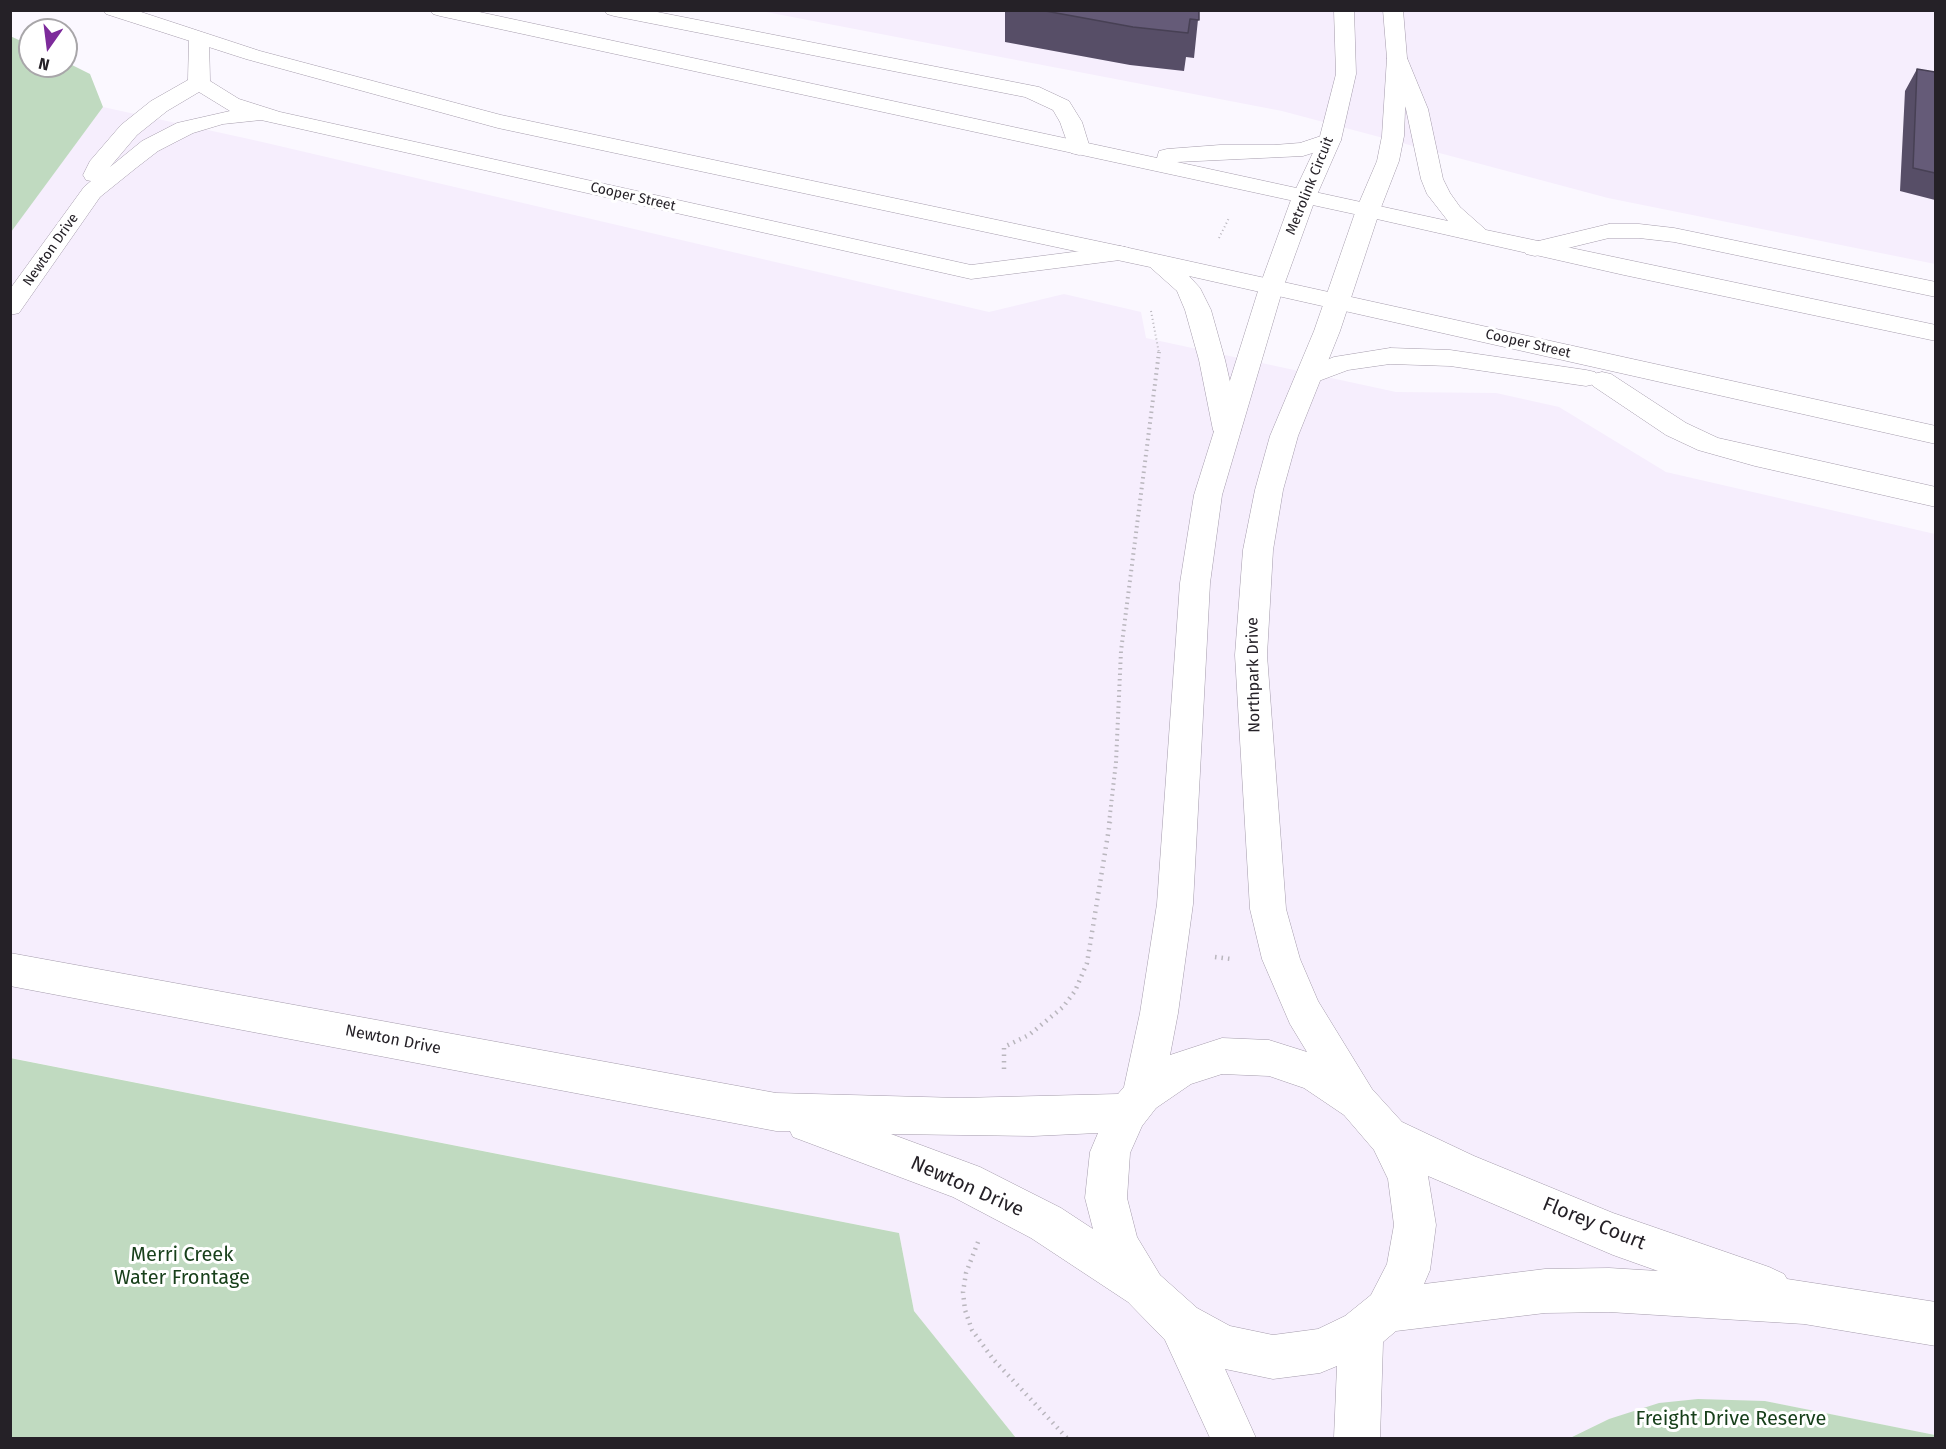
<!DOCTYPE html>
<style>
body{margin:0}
#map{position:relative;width:1946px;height:1449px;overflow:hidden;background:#fbf8ff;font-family:"Fira Sans",sans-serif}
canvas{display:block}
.frame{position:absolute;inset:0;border:12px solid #252127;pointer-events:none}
.north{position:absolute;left:18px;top:18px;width:60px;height:60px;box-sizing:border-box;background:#fff;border:2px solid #a8a6a9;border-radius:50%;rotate:194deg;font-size:16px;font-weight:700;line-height:24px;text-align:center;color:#252127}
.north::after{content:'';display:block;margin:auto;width:21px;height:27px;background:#7d2b9b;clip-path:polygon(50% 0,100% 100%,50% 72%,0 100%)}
</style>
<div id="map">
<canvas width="1946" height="1449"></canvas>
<div class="frame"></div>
<div class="north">N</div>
</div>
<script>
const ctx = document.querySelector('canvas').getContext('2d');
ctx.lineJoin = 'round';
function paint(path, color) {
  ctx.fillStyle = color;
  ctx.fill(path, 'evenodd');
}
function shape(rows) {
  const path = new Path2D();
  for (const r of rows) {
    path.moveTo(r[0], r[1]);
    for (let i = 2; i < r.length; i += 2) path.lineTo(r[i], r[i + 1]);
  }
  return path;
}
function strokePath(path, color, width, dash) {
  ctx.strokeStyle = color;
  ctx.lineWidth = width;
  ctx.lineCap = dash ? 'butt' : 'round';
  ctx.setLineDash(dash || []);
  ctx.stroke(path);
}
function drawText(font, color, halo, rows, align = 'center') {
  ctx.font = font + ' "Fira Sans",sans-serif';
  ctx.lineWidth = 6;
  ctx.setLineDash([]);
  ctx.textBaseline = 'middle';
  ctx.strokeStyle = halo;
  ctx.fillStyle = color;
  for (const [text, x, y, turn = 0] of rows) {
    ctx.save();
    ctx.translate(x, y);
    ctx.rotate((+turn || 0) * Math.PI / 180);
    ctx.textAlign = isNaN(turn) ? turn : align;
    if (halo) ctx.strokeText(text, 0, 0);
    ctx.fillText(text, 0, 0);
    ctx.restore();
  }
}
paint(shape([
 [761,11,1935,11,1935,264,1608,198,1282,111],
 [103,107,258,141,989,312,1064,294,1141,312,1146,338,1396,392,1496,393,1559,407,1666,472,1935,534,1935,1435,1765,1401,1609,1419,1570,1438,1016,1438,914,1311,899,1233,11,1058,10,232]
]), '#f6eefd');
paint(shape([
 [10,36,30,45,30,66,66,66,66,62,90,74,103,107,11,232],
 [10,1058,899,1233,914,1311,1016,1438,11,1438],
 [1698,1399,1765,1401,1935,1435,1935,1438,1570,1438,1609,1419,1659,1403]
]), '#c0dac0');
const street = shape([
 [604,10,647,10,1039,87,1069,101,1082,122,1090,148,1087,153,1079,155,1071,153,1060,122,1053,110,1025,97,614,16,607,14,604,10],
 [1334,10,1354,10,1356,74,1341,140,1316,197,1283,288,1222,495,1210,583,1193,904,1178,1013,1170,1055,1222,1038,1269,1040,1307,1052,1290,1024,1262,959,1250,909,1235,655,1243,550,1255,490,1270,436,1314,331,1356,210,1377,161,1382,136,1387,58,1383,10,1403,10,1407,58,1404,136,1399,161,1380,210,1340,331,1298,436,1283,490,1273,550,1267,655,1286,909,1300,959,1318,1001,1372,1089,1402,1122,1474,1156,1613,1213,1769,1267,1784,1274,1787,1279,1936,1302,1936,1346,1804,1324,1609,1312,1545,1313,1396,1331,1383,1342,1380,1438,1334,1438,1337,1366,1320,1373,1273,1379,1225,1369,1256,1438,1210,1438,1165,1340,1128,1302,1031,1238,953,1197,793,1137,790,1131,776,1131,10,986,10,953,776,1093,960,1098,1118,1094,1124,1087,1140,1013,1157,904,1180,583,1194,495,1259,288,1292,197,1319,140,1336,74,1334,10],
 [1222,1074,1269,1076,1304,1088,1344,1115,1374,1150,1388,1179,1394,1225,1387,1264,1371,1295,1345,1316,1318,1329,1273,1335,1230,1326,1197,1308,1160,1275,1137,1237,1127,1198,1130,1153,1142,1126,1156,1108,1191,1084,1222,1074],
 [1098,1133,1090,1152,1085,1198,1093,1229,1061,1208,980,1167,891,1134,1033,1136,1098,1133],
 [1428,1176,1613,1255,1658,1271,1609,1268,1545,1269,1424,1284,1430,1270,1436,1225,1428,1176],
 [199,33,206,35,209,39,210,81,239,99,280,112,971,265,1120,246,1129,248,1132,253,1129,258,1120,260,971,279,261,120,223,124,193,133,158,151,136,168,100,197,19,313,10,315,10,289,84,187,91,181,86,180,83,175,90,161,121,125,151,101,188,80,189,39,192,35,199,33],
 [199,92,230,111,177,123,142,141,110,167,137,135,167,111,199,92],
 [1609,224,1639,224,1674,228,1936,282,1936,297,1674,242,1639,238,1609,238,1535,256,1526,254,1523,249,1526,244,1609,224],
 [1602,372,1611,374,1686,423,1718,438,1936,487,1936,507,1755,466,1698,450,1666,435,1593,386,1589,380,1593,374,1602,372]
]);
const primary = shape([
 [103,10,135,10,260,51,501,115,1120,246,1936,426,1936,444,1189,276,1200,288,1211,310,1225,360,1241,430,1237,436,1227,439,1217,436,1213,430,1199,360,1185,310,1177,291,1150,267,498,128,246,59,106,14,103,10],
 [430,10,470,10,1157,158,1159,151,1167,149,1220,145,1274,145,1300,143,1330,133,1338,135,1341,140,1338,145,1303,156,1177,162,1448,221,1427,194,1421,179,1406,109,1387,58,1390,54,1397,52,1404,54,1407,58,1428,109,1443,179,1450,193,1460,207,1486,230,1936,325,1936,341,1624,275,1368,217,440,16,433,14,430,10],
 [1390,348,1450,350,1586,370,1595,372,1599,378,1595,384,1586,386,1450,366,1390,364,1348,370,1308,385,1299,383,1295,377,1299,371,1334,357,1390,348]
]);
strokePath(street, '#a59cac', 1);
strokePath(primary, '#a59cac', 1);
strokePath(shape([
 [1219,238,1229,218],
 [1151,311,1159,353]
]), '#b9b6bd', 2, [1, 3]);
strokePath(shape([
 [1109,823,1116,762,1121,651,1159,352]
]), '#b9b6bd', 4, [1.5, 4]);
strokePath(shape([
 [1215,957,1231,959],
 [1004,1069,1004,1047,1029,1035,1063,1007,1075,991,1087,963,1110,822],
 [978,1242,966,1273,963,1292,965,1310,972,1330,993,1359,1067,1438]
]), '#b9b6bd', 4.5, [1.5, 5]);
paint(street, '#fff');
paint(primary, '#fff');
paint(shape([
 [1005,10,1199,10,1194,58,1186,57,1184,71,1130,65,1005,42],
 [1917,69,1935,72,1935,200,1900,191,1905,91]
]), '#574e67');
const building = shape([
 [1040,10,1199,10,1199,20,1190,19,1188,33,1133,27,1040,10],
 [1917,69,1935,72,1935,173,1913,168,1917,69]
]);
paint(building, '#655b78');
strokePath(building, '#474054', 1.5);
drawText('14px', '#252127', '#fff', [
 ["Metrolink Circuit",1310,186,-68],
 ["Cooper Street",633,197,13],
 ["Newton Drive",51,250,-55],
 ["Cooper Street",1528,344,13]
]);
drawText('16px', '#252127', '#fff', [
 ["Northpark Drive",1254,675,-91],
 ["Newton Drive",393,1040,11]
]);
drawText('20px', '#252127', '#fff', [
 ["Newton Drive",967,1187,24],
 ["Florey Court",1594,1224,22]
]);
drawText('20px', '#18401b', '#fff', [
 ["Merri Creek",182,1255],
 ["Water Frontage",182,1278],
 ["Freight Drive Reserve",1731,1419]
]);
</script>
